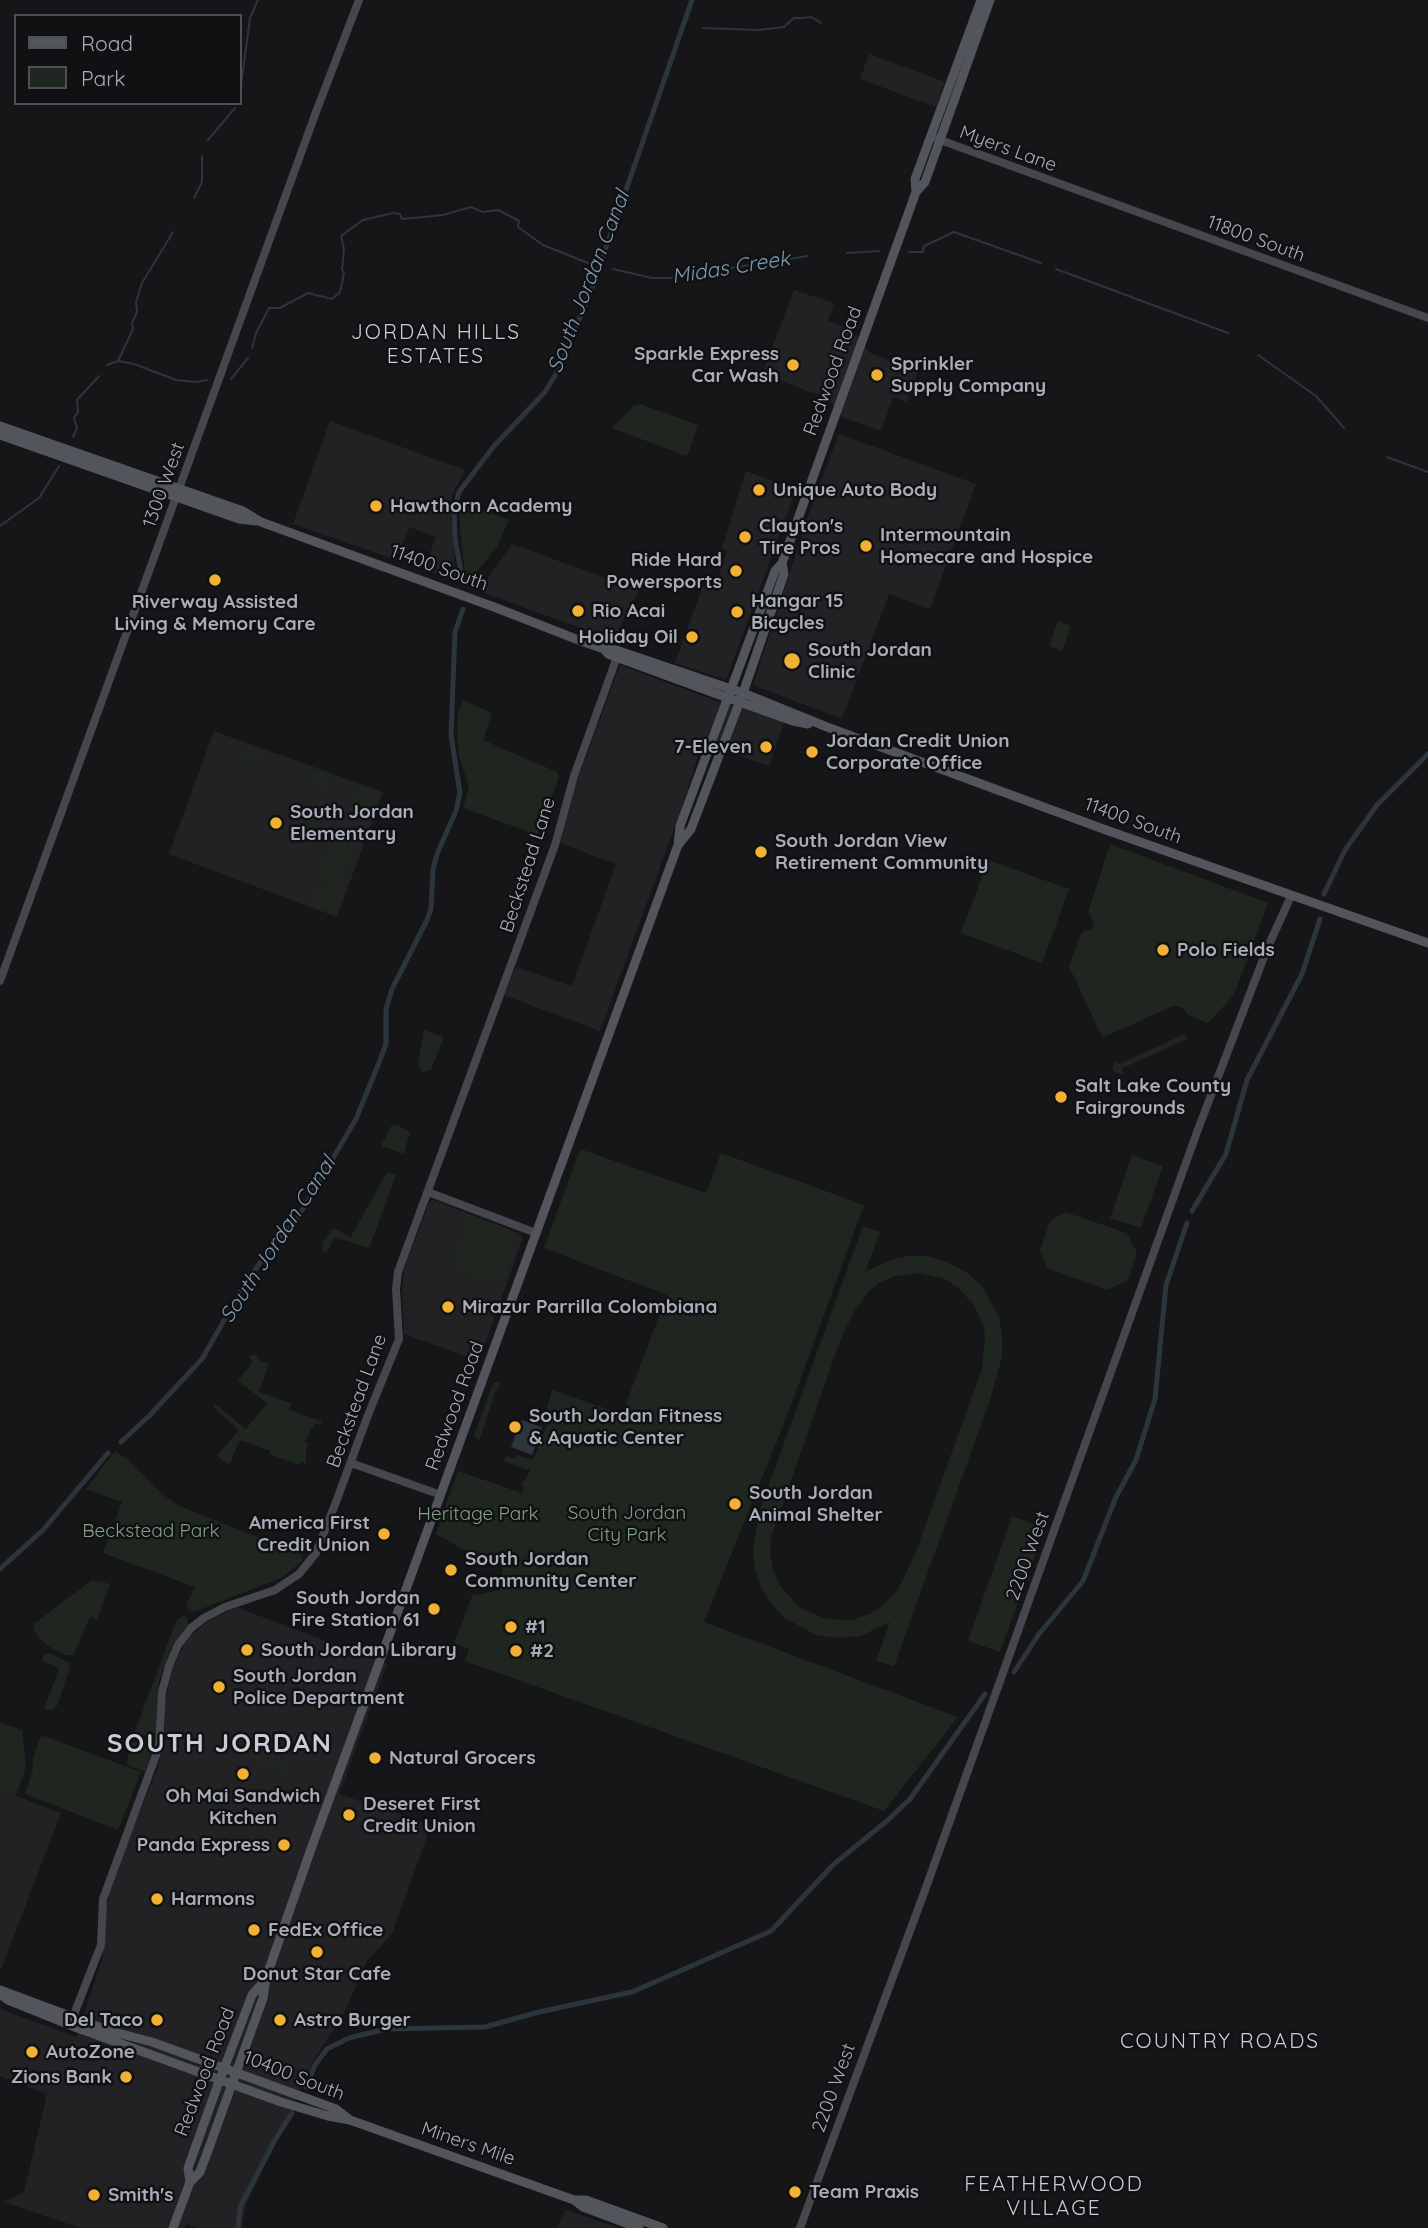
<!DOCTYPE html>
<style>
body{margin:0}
#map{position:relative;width:1428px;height:2228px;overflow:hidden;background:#161618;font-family:Quicksand,sans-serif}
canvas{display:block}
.legend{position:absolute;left:14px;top:14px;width:228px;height:91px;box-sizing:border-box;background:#111113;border:2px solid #4d4f55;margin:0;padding:9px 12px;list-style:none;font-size:21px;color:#a8adb8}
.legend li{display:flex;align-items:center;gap:14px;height:35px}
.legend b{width:35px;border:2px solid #4d4f55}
</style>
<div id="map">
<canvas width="1428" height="2228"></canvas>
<ul class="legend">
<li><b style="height:9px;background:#53555c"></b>Road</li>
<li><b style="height:19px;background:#1e261f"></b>Park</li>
</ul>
</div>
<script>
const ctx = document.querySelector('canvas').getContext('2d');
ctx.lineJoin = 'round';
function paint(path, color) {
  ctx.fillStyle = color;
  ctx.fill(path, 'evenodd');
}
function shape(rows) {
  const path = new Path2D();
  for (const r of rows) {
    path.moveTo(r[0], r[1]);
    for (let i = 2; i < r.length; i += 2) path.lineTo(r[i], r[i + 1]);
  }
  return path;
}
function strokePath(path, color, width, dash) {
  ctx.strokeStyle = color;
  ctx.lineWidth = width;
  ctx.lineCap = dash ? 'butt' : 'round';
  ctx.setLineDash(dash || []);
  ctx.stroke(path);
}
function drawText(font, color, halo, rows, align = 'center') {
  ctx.font = font + ' Quicksand,sans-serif';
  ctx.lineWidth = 5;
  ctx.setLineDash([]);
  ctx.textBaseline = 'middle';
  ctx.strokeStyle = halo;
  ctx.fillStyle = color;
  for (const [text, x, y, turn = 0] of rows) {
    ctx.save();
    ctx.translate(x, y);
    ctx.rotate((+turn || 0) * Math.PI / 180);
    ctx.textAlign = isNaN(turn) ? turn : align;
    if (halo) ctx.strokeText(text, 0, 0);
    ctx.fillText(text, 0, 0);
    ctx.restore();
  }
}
paint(shape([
 [869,54,945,82,936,107,860,79],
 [794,290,834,303,828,321,853,331,870,353,918,371,907,402,893,397,881,431,844,418,827,398,762,374],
 [330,421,465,470,452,495,451,517,456,581,424,569,436,537,409,527,396,560,293,524],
 [839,434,976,484,930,609,889,594,842,719,753,685,813,502],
 [746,471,796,490,726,680,675,663,704,583,715,586,727,551,722,548],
 [512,544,639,590,613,640,482,592,483,585],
 [620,665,708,698,784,722,769,766,702,743,683,804,600,1031,504,995,516,967,572,986,616,864,560,843,573,792],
 [214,731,383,792,337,917,169,854],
 [433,1200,521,1234,522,1240,479,1361,404,1334,402,1291,404,1269,429,1203],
 [236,1607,387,1664,339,1794,431,1825,392,1934,367,1961,346,2009,314,2060,245,2207,242,2228,198,2228,186,2224,185,2228,80,2228,4,2202,24,2192,47,2094,0,2076,0,2009,76,2037,102,1960,105,1911,114,1877,157,1769,165,1741,165,1703,172,1669,187,1639,207,1622],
 [0,1790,61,1813,0,1972],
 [565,2209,618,2228,558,2228]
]), '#222225');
paint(shape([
 [640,404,698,425,688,454,686,456,612,428,633,406],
 [460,502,509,520,498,545,466,586,460,528],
 [1058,621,1071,626,1062,651,1049,646],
 [463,700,492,713,483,740,557,772,559,777,538,835,463,808,469,787,459,756,457,737,458,712],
 [246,746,266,753,263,763,250,758,248,764,240,761],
 [313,769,333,777,327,793,320,790,322,784,309,780],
 [356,785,376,793,378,795,370,818,354,806,352,796],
 [316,797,324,800,306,848,299,845],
 [332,837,356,846,340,887,334,886,342,892,337,910,333,911,312,904,311,898,316,890,324,884,332,885,317,878],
 [1110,844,1268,903,1234,995,1208,1023,1188,1015,1181,1007,1173,1006,1104,1037,1100,1033,1069,966,1081,934,1085,930,1091,931,1094,921,1090,917,1089,910],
 [988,860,1069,889,1042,963,961,933],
 [424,1030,444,1037,431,1070,422,1072,418,1065],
 [1185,1034,1187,1039,1121,1069,1123,1074,1115,1073,1112,1067,1116,1061,1119,1064],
 [396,1125,410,1132,404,1154,381,1146,391,1126],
 [580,1149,706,1193,721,1153,864,1205,787,1416,704,1622,958,1717,884,1811,465,1661,469,1649,454,1643,472,1596,500,1590,503,1562,463,1549,436,1534,458,1471,522,1493,524,1488,522,1483,527,1478,531,1467,527,1470,504,1461,506,1456,515,1459,517,1455,533,1460,547,1425,543,1423,552,1390,622,1414,667,1295,544,1248],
 [1132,1155,1163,1166,1141,1228,1110,1218],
 [387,1172,396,1175,369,1248,335,1237,327,1252,323,1251,322,1243,333,1228,349,1236,349,1240],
 [1065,1212,1127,1233,1137,1253,1128,1280,1107,1290,1047,1268,1040,1250,1050,1221],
 [470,1215,518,1234,519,1238,500,1286,450,1268],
 [863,1226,880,1232,865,1272,890,1260,908,1256,926,1256,947,1262,966,1272,982,1286,999,1317,1002,1336,1002,1357,990,1400,894,1666,876,1661,890,1622,860,1636,836,1638,816,1635,785,1618,772,1605,762,1589,755,1571,753,1549,759,1512],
 [919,1273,945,1279,957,1287,974,1305,983,1325,985,1336,982,1369,915,1554,899,1588,881,1607,870,1614,851,1620,826,1619,799,1607,779,1584,772,1567,770,1548,772,1534,839,1344,853,1313,871,1289,881,1282,895,1276],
 [256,1354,257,1359,269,1364,259,1392,291,1403,289,1410,322,1421,320,1425,315,1423,305,1441,309,1444,306,1450,306,1464,301,1462,300,1465,269,1454,270,1451,240,1440,229,1465,217,1456,239,1430,213,1407,215,1404,246,1429,267,1403,238,1381,253,1361,249,1358,250,1356],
 [499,1382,500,1387,496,1390,479,1441,474,1436,493,1383],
 [115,1451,127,1459,165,1496,180,1506,302,1555,302,1561,283,1577,194,1612,186,1606,195,1587,103,1553,122,1502,86,1489],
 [1012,1516,1045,1528,1000,1652,968,1641],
 [92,1580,110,1584,97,1620,92,1617,89,1618,74,1655,66,1655,51,1648,39,1638,33,1628,34,1624],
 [184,1615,188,1619,188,1625,172,1647,159,1681,156,1732,149,1737,134,1734,172,1632,177,1620],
 [49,1653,68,1662,70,1667,57,1706,52,1710,44,1709,59,1668,42,1661,43,1656],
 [0,1722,22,1730,26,1768,15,1797,0,1791],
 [41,1735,141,1772,118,1830,25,1794,33,1769,33,1758],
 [130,1742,147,1744,153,1748,145,1772,127,1765],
 [256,1753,288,1765,290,1771,285,1773,251,1761,249,1756]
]), '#1e261f');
paint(shape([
 [521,1420,542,1427,532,1455,511,1447]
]), '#2c353c');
strokePath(shape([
 [703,28,758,30,784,27,794,18,802,18,811,17,821,23],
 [240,93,250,18,258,0],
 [208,140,235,108],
 [194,198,202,182,202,156],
 [909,252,923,252,924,246,954,232,1041,263],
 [847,253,879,251],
 [613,269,652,278,684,278,716,276,730,268,808,256],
 [1056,269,1228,333],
 [252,348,256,333,269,308,280,308,308,293,332,299,340,292,344,274,342,269,344,249,341,236,363,220,393,213,400,214,402,219,443,215,471,207,483,212,498,210,519,221,518,227,543,245,588,263],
 [1258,355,1316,396,1344,428],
 [118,361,133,329,132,323,137,312,136,302,142,283,173,232],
 [107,365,118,361,134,364,176,380,196,382,207,380],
 [231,379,248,358],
 [73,437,77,428,74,418,78,412,77,400,99,376],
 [1387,457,1428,472],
 [0,526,39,498,59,466]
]), '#2c353c', 2);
strokePath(shape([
 [463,583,455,539,454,512,459,492,494,446,545,392,559,369,593,285,692,0],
 [1324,894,1345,850,1377,805,1428,754],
 [1192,1211,1226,1154,1247,1080,1302,974,1320,919],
 [121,1442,149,1416,202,1359,246,1282,271,1248,293,1224,306,1204,356,1119,378,1065,386,1044,386,1009,392,989,427,920,431,909,433,870,437,854,456,811,460,793,451,735,455,632,463,609],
 [0,1569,43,1530,108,1453],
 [1014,1672,1039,1634,1083,1581,1116,1497,1136,1460,1155,1399,1166,1285,1187,1223],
 [306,2087,315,2065,327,2049,349,2038,386,2029,485,2027,539,2012,632,1992,771,1931,834,1864,888,1820,910,1799,985,1694],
 [238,2228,240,2207,275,2140,292,2113]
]), '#2c353c', 5);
strokePath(shape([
 [932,137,1428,318],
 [0,981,316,112,359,0],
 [428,1192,536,1233],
 [351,1463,441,1495],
 [71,2022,101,1945,103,1899,159,1747,162,1692,169,1666,178,1645,191,1628,204,1618,225,1607,275,1590,299,1574,316,1553,336,1502,368,1415,399,1339,396,1289,398,1272,555,845,574,776,617,657],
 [800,2228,924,1893,1197,1132,1267,949,1291,896]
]), '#45474d', 8);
strokePath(shape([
 [916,192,915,179,981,0],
 [0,426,243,511,261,522,494,607,581,641,604,649,616,650,743,693,827,727,1106,830,1428,943],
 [0,435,239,519,256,521],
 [604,649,608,654,728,698,793,721,808,724],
 [679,844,691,829,743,693,784,574,782,563],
 [0,1990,110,2031,152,2042,336,2109,349,2119],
 [0,1994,8,2000,75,2027,281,2102,328,2116,350,2120,574,2200,586,2200,663,2228],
 [190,2182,188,2168,217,2087,252,1995,265,1980],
 [574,2200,583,2207,639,2228],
 [173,2228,190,2182,200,2172,210,2145,263,1998,266,1978,311,1849,678,845,680,826,775,571,782,563,916,192,925,182,990,0]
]), '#53555c', 9);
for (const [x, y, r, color] of [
 [793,365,7,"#f2b134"],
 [877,375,7,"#f2b134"],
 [759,490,7,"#f2b134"],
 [376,506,7,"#f2b134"],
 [745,537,7,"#f2b134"],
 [866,546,7,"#f2b134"],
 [736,571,7,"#f2b134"],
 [215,580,7,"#f2b134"],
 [578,611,7,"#f2b134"],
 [737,612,7,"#f2b134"],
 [692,637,7,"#f2b134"],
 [792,661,9,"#f2b134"],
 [766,747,7,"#f2b134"],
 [812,752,7,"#f2b134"],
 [276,823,7,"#f2b134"],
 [761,852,7,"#f2b134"],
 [1163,950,7,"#f2b134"],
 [1061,1097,7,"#f2b134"],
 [448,1307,7,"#f2b134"],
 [515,1427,7,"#f2b134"],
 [735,1504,7,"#f2b134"],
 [384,1534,7,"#f2b134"],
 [451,1570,7,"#f2b134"],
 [434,1609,7,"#f2b134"],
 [511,1627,7,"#f2b134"],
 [247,1650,7,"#f2b134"],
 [516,1651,7,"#f2b134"],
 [219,1687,7,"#f2b134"],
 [375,1758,7,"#f2b134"],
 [243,1774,7,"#f2b134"],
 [349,1815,7,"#f2b134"],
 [284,1845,7,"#f2b134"],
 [157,1899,7,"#f2b134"],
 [254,1930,7,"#f2b134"],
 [317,1952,7,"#f2b134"],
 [157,2020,7,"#f2b134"],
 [280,2020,7,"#f2b134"],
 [32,2052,7,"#f2b134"],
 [126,2077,7,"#f2b134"],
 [795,2192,7,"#f2b134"],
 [94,2195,7,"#f2b134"]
]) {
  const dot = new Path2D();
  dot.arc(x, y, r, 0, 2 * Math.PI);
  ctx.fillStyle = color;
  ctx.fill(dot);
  strokePath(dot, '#111113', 2.5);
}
drawText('19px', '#a8adb8', '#111113', [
 ["Myers Lane",1008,149,20],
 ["11800 South",1256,239,20],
 ["Redwood Road",833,371,-70],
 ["1300 West",164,485,-70],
 ["11400 South",439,568,20],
 ["11400 South",1133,821,20],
 ["Beckstead Lane",528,865,-72],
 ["Beckstead Lane",357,1401,-70],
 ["Redwood Road",455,1406,-70],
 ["2200 West",1028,1556,-70],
 ["Redwood Road",205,2072,-69],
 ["10400 South",294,2076,21],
 ["2200 West",834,2088,-70],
 ["Miners Mile",468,2144,19]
]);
drawText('bold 19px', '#a8adb8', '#111113', [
 ["Sparkle Express",779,354,"right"],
 ["Car Wash",779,376,"right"],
 ["Sprinkler",891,364],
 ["Supply Company",891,386],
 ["Unique Auto Body",773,490],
 ["Hawthorn Academy",390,506],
 ["Clayton's",759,526],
 ["Tire Pros",759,548],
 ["Intermountain",880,535],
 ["Homecare and Hospice",880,557],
 ["Ride Hard",722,560,"right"],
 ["Powersports",722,582,"right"],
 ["Hangar 15",751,601],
 ["Bicycles",751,623],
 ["Riverway Assisted",215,602,"center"],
 ["Living & Memory Care",215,624,"center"],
 ["Rio Acai",592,611],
 ["Holiday Oil",678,637,"right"],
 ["South Jordan",808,650],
 ["Clinic",808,672],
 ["Jordan Credit Union",826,741],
 ["Corporate Office",826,763],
 ["7-Eleven",752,747,"right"],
 ["South Jordan",290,812],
 ["Elementary",290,834],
 ["South Jordan View",775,841],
 ["Retirement Community",775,863],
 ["Polo Fields",1177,950],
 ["Salt Lake County",1075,1086],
 ["Fairgrounds",1075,1108],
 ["Mirazur Parrilla Colombiana",462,1307],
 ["South Jordan Fitness",529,1416],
 ["& Aquatic Center",529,1438],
 ["South Jordan",749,1493],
 ["Animal Shelter",749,1515],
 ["America First",370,1523,"right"],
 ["Credit Union",370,1545,"right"],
 ["South Jordan",465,1559],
 ["Community Center",465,1581],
 ["South Jordan",420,1598,"right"],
 ["Fire Station 61",420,1620,"right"],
 ["#1",525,1627],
 ["South Jordan Library",261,1650],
 ["#2",530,1651],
 ["South Jordan",233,1676],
 ["Police Department",233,1698],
 ["Natural Grocers",389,1758],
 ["Oh Mai Sandwich",243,1796,"center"],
 ["Kitchen",243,1818,"center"],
 ["Deseret First",363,1804],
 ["Credit Union",363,1826],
 ["Panda Express",270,1845,"right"],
 ["Harmons",171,1899],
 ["FedEx Office",268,1930],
 ["Donut Star Cafe",317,1974,"center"],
 ["Del Taco",143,2020,"right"],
 ["Astro Burger",294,2020],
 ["AutoZone",46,2052],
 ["Zions Bank",112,2077,"right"],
 ["Team Praxis",809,2192],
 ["Smith's",108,2195]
], 'left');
drawText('19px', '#7fa381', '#111113', [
 ["South Jordan",627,1513],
 ["City Park",627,1535],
 ["Heritage Park",478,1514],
 ["Beckstead Park",151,1531]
]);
drawText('italic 21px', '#7f9bb3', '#111113', [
 ["Midas Creek",731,268,-9],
 ["South Jordan Canal",589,282,-69],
 ["South Jordan Canal",278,1240,-57]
]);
ctx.letterSpacing = '2px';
drawText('21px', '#c9ccd4', '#111113', [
 ["JORDAN HILLS",436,333],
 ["ESTATES",436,357],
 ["COUNTRY ROADS",1220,2042],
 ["FEATHERWOOD",1054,2185],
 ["VILLAGE",1054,2209]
]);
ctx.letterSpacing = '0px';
ctx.letterSpacing = '2px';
drawText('bold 26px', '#c9ccd4', '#111113', [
 ["SOUTH JORDAN",220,1744]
]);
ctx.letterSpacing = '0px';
</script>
